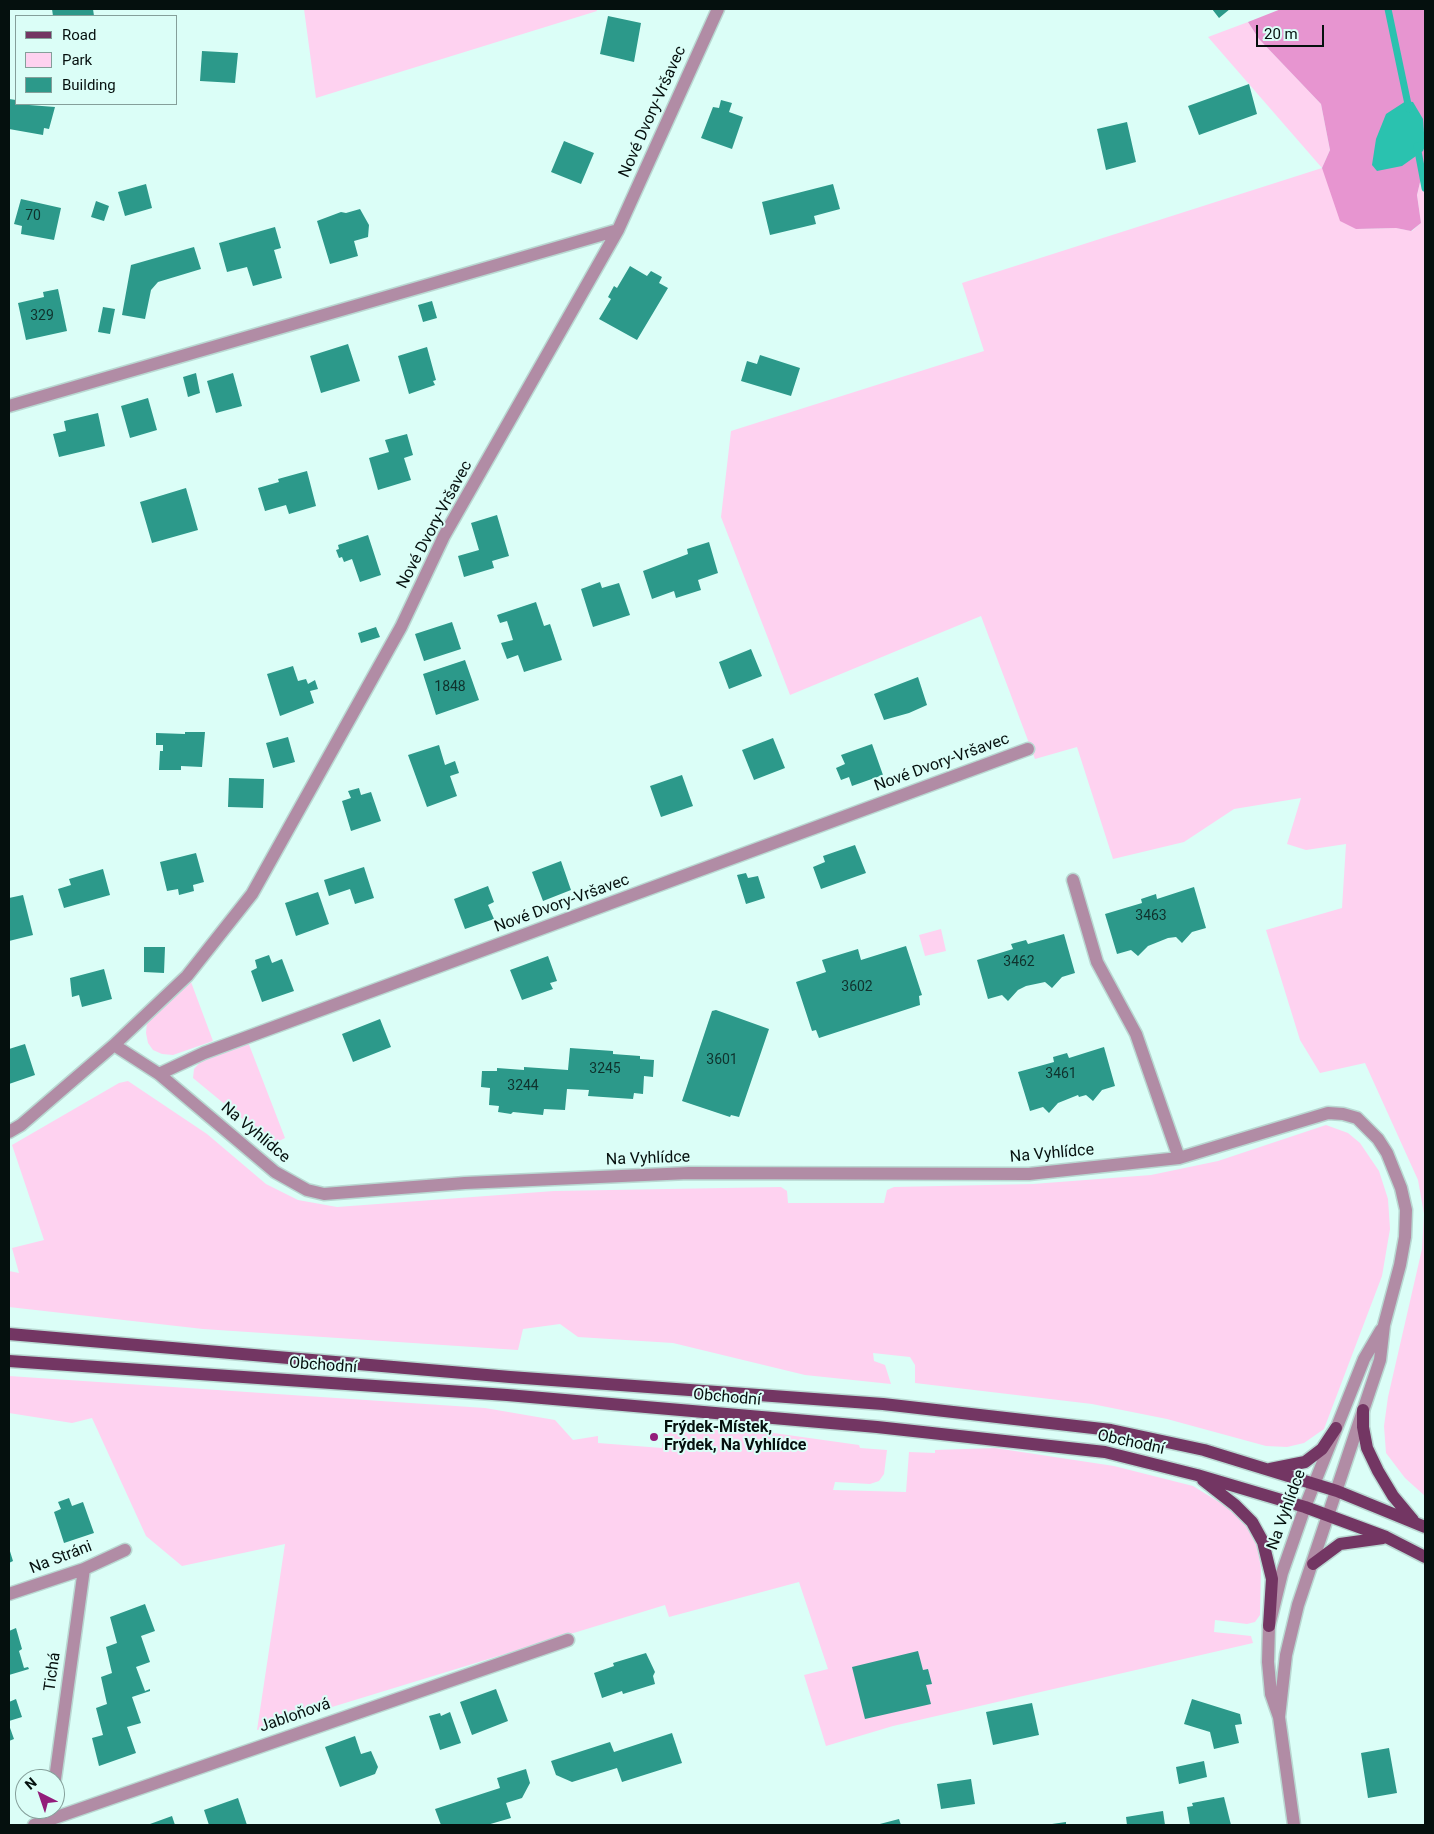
<!DOCTYPE html>
<meta charset="utf-8">
<style>
body{margin:0}
#map{position:relative;width:1434px;height:1834px;overflow:hidden;background:#dbfef7;font-family:Roboto,sans-serif}
canvas{display:block}
.frame{position:absolute;inset:0;border:10px solid #05100e;pointer-events:none}
.legend{position:absolute;left:15px;top:15px;width:162px;height:90px;box-sizing:border-box;background:#dbfef7;border:1px solid #859f9a;margin:0;padding:6px 9px;list-style:none;font-size:15px;color:#05100e}
.legend li{display:flex;align-items:center;gap:10px;height:25px}
.legend b{width:25px;border:1px solid #859f9a}
.north{position:absolute;left:15px;top:1769px;width:50px;height:50px;box-sizing:border-box;background:#dbfef7;border:1px solid #859f9a;border-radius:50%;rotate:319deg;font-size:14px;font-weight:700;line-height:20px;text-align:center;color:#05100e}
.north::after{content:'';display:block;margin:auto;width:18px;height:22px;background:#931d7b;clip-path:polygon(50% 0,100% 100%,50% 72%,0 100%)}
.scale{position:absolute;left:1256px;top:25px;width:68px;height:22px;box-sizing:border-box;border:2px solid #05100e;border-top:0;padding-left:6px;font-size:15px;line-height:18px;white-space:nowrap;color:#05100e;-webkit-text-stroke:4px #dbfef7;paint-order:stroke}
</style>
<div id="map">
<canvas width="1434" height="1834"></canvas>
<div class="frame"></div>
<ul class="legend">
<li><b style="height:6px;background:#733663"></b>Road</li>
<li><b style="height:14px;background:#fed2f0"></b>Park</li>
<li><b style="height:14px;background:#2c998a"></b>Building</li>
</ul>
<div class="north">N</div>
<div class="scale">20 m</div>
</div>
<script>
const ctx = document.querySelector('canvas').getContext('2d');
ctx.lineJoin = 'round';
function paint(path, color) {
  ctx.fillStyle = color;
  ctx.fill(path, 'evenodd');
}
function shape(rows) {
  const path = new Path2D();
  for (const r of rows) {
    path.moveTo(r[0], r[1]);
    for (let i = 2; i < r.length; i += 2) path.lineTo(r[i], r[i + 1]);
  }
  return path;
}
function strokePath(path, color, width, dash) {
  ctx.strokeStyle = color;
  ctx.lineWidth = width;
  ctx.lineCap = dash ? 'butt' : 'round';
  ctx.setLineDash(dash || []);
  ctx.stroke(path);
}
function drawText(font, color, halo, rows, align = 'center') {
  ctx.font = font + ' Roboto,sans-serif';
  ctx.lineWidth = 4;
  ctx.setLineDash([]);
  ctx.textBaseline = 'middle';
  ctx.strokeStyle = halo;
  ctx.fillStyle = color;
  for (const [text, x, y, turn = 0] of rows) {
    ctx.save();
    ctx.translate(x, y);
    ctx.rotate((+turn || 0) * Math.PI / 180);
    ctx.textAlign = isNaN(turn) ? turn : align;
    if (halo) ctx.strokeText(text, 0, 0);
    ctx.fillText(text, 0, 0);
    ctx.restore();
  }
}
paint(shape([
 [304,9,596,9,597,11,316,98],
 [1248,22,1259,39,1321,104,1330,150,1322,168,1356,229,1396,228,1412,231,1421,223,1417,195,1425,161,1425,1496,1405,1478,1386,1453,1384,1426,1388,1397,1422,1249,1424,1214,1418,1180,1365,1063,1320,1073,1300,1040,1266,930,1342,908,1346,844,1306,850,1287,844,1301,798,1234,809,1184,842,1113,859,1077,747,1035,759,981,616,790,695,721,517,731,431,984,351,962,283,1322,168,1208,37],
 [941,929,946,951,925,956,919,935],
 [191,982,213,1041,173,1055,162,1054,153,1050,148,1043,146,1033,147,1022],
 [248,1042,285,1138,273,1144,193,1078,194,1069,203,1059],
 [128,1081,207,1134,266,1184,298,1200,337,1207,554,1191,781,1187,787,1191,788,1203,884,1203,887,1190,894,1187,1033,1184,1151,1175,1218,1161,1326,1125,1348,1133,1360,1143,1379,1171,1388,1199,1390,1229,1382,1276,1324,1429,1304,1443,1287,1447,1266,1446,1167,1419,1092,1404,915,1383,915,1365,910,1357,873,1353,874,1361,885,1365,891,1384,805,1375,673,1343,578,1337,560,1324,523,1329,518,1350,203,1329,9,1307,9,1271,19,1273,12,1248,44,1240,12,1145,119,1083],
 [9,1376,485,1408,555,1420,573,1440,598,1436,598,1443,662,1448,664,1433,738,1428,859,1445,860,1448,887,1450,884,1474,879,1481,870,1484,835,1482,833,1490,906,1492,909,1452,935,1453,935,1450,995,1448,1114,1466,1193,1486,1227,1507,1240,1518,1251,1533,1258,1549,1261,1570,1260,1615,1255,1622,1247,1624,1215,1620,1214,1632,1251,1636,1253,1643,893,1726,826,1746,804,1675,828,1669,799,1582,669,1617,665,1605,257,1730,285,1544,182,1566,146,1536,92,1418,72,1423,9,1413]
]), '#fed2f0');
paint(shape([
 [1281,9,1425,9,1425,161,1417,195,1421,223,1411,231,1396,228,1356,229,1340,221,1322,168,1330,150,1321,104,1259,39,1248,22]
]), '#e795d0');
paint(shape([
 [1406,101,1413,102,1423,119,1425,146,1423,151,1402,166,1377,171,1372,165,1376,139,1386,114]
]), '#2ac2af');
strokePath(shape([
 [1388,9,1409,109],
 [1417,146,1425,188]
]), '#2ac2af', 7);
paint(shape([
 [52,9,93,9,94,16,53,16],
 [1212,9,1230,9,1219,18],
 [608,16,641,23,634,62,600,54],
 [202,51,238,53,235,83,200,81],
 [1249,84,1257,114,1199,135,1188,106],
 [9,99,16,100,16,104,55,107,49,129,44,128,43,135,9,129],
 [721,100,732,103,729,112,743,117,732,149,701,138,713,107,719,108],
 [1127,122,1136,162,1106,170,1097,129],
 [564,141,594,153,581,184,551,172],
 [146,184,152,208,125,216,118,192],
 [833,184,840,209,814,216,816,224,770,235,762,202],
 [21,199,61,208,54,240,21,234,22,226,14,224],
 [96,201,109,206,104,221,91,217],
 [360,209,369,225,368,237,354,241,358,256,330,264,317,221,341,212,346,213],
 [275,227,281,248,274,250,282,278,253,286,247,267,227,272,219,243],
 [194,247,201,269,158,282,151,290,145,319,122,315,131,265],
 [630,266,647,276,651,271,662,277,659,283,668,288,637,340,599,319,611,299,608,297,614,286,617,288],
 [58,289,67,331,26,340,18,303,44,297,43,292],
 [432,301,437,318,423,322,418,305],
 [103,307,115,309,110,334,98,332],
 [348,344,360,381,321,393,310,356],
 [427,347,436,380,433,381,435,385,409,394,398,356],
 [760,355,800,368,791,396,741,381,747,361,757,364],
 [196,373,200,393,188,397,183,377],
 [233,373,242,406,216,413,207,381],
 [148,398,157,430,130,438,121,406],
 [98,413,105,446,59,457,53,434,66,431,64,421],
 [407,434,413,455,404,458,411,480,378,490,369,458,389,452,385,440],
 [307,471,316,506,289,514,286,505,265,511,258,488,279,482,278,479],
 [186,488,198,530,152,543,140,502],
 [497,515,509,556,492,561,494,568,464,577,458,556,479,550,471,523],
 [368,535,381,575,360,582,352,559,344,562,342,557,339,558,336,550,339,549,338,545],
 [709,542,718,573,698,580,701,590,676,598,674,591,652,599,643,571,688,554,687,549],
 [600,582,602,588,619,583,630,615,593,627,581,589],
 [536,602,544,626,550,624,562,660,524,672,518,655,507,659,501,643,513,640,507,621,500,623,497,615],
 [452,622,461,649,424,661,415,634],
 [376,627,380,637,361,643,358,633],
 [751,649,762,676,729,689,719,662],
 [465,660,479,700,436,715,423,674],
 [293,666,298,681,306,679,308,684,315,680,318,689,310,691,314,703,280,716,267,674],
 [918,677,927,705,909,713,884,720,874,694],
 [185,732,205,732,202,767,181,766,181,770,159,770,160,751,163,751,163,745,156,745,156,733,185,734],
 [288,737,295,762,273,768,266,743],
 [773,738,785,768,754,780,742,750],
 [872,744,883,775,852,786,849,777,841,780,836,768,845,764,841,755],
 [439,745,445,765,455,761,459,773,450,776,457,796,427,807,408,755],
 [682,775,693,806,661,817,650,786],
 [229,778,264,779,263,808,228,807],
 [359,788,361,795,371,792,381,821,351,831,342,801,351,798,348,791],
 [855,845,866,873,821,889,813,867,825,862,823,856],
 [196,853,204,882,193,885,194,891,179,895,178,889,167,891,160,862],
 [561,861,571,890,543,901,532,872],
 [364,867,374,898,355,904,350,889,329,896,324,880],
 [103,869,110,895,64,908,58,889,71,885,69,879],
 [746,873,748,878,758,876,765,898,746,904,737,875],
 [488,886,494,902,488,905,494,919,465,929,454,899],
 [1194,887,1206,928,1192,932,1182,943,1176,937,1168,938,1148,946,1138,956,1131,950,1117,954,1105,914,1142,903,1141,899,1156,894,1157,899],
 [318,892,329,924,296,936,285,903],
 [23,895,33,935,9,941,9,898],
 [1064,934,1075,973,1062,977,1052,988,1045,982,1026,986,1018,990,1008,1001,1002,995,988,999,977,960,1013,949,1011,944,1026,940,1028,944],
 [906,946,922,995,919,996,920,1005,819,1038,816,1030,812,1031,796,982,826,972,822,960,858,949,861,960],
 [144,947,165,947,164,973,144,972],
 [269,955,272,963,282,959,294,991,262,1002,251,971,257,968,255,960],
 [548,956,557,981,550,983,553,989,522,1000,510,970],
 [104,969,112,999,82,1007,79,995,72,997,70,978],
 [716,1010,769,1029,739,1117,731,1115,730,1117,682,1101,712,1011],
 [380,1019,391,1047,353,1062,342,1034],
 [25,1044,35,1075,9,1084,9,1049],
 [1104,1047,1115,1086,1102,1090,1093,1101,1086,1095,1079,1097,1078,1095,1058,1103,1049,1113,1043,1107,1030,1111,1018,1072,1054,1062,1053,1057,1067,1053,1069,1058],
 [570,1048,613,1051,613,1054,640,1056,640,1059,654,1060,653,1077,644,1076,643,1094,634,1093,633,1099,588,1096,589,1090,567,1089,565,1110,544,1109,543,1115,513,1112,511,1114,498,1112,499,1106,489,1105,490,1088,481,1087,482,1071,497,1071,497,1068,524,1070,524,1067,568,1070],
 [69,1498,72,1506,83,1502,94,1533,64,1543,54,1512,61,1509,58,1502],
 [9,1548,13,1561,9,1563],
 [145,1604,155,1631,141,1636,150,1662,136,1667,145,1691,150,1689,150,1691,132,1697,141,1723,127,1727,136,1753,99,1766,92,1738,103,1735,96,1708,107,1704,101,1677,112,1673,106,1647,117,1643,110,1617],
 [16,1628,22,1649,19,1651,24,1668,28,1667,29,1669,9,1675,9,1631],
 [918,1651,923,1670,928,1669,932,1684,926,1685,931,1704,865,1719,852,1667],
 [646,1653,655,1672,653,1676,655,1684,623,1694,622,1691,602,1698,594,1673,614,1666,613,1663],
 [496,1689,508,1721,472,1735,460,1702],
 [16,1699,22,1717,9,1721,9,1702],
 [1192,1699,1240,1714,1242,1724,1235,1725,1239,1743,1214,1749,1210,1732,1184,1724],
 [1032,1703,1039,1735,993,1745,986,1712],
 [450,1712,461,1743,440,1750,429,1716,440,1713,441,1716],
 [9,1725,14,1739,9,1741],
 [672,1733,682,1763,622,1782,617,1768,572,1782,556,1775,551,1761,610,1742,614,1752],
 [355,1736,361,1754,371,1751,378,1767,375,1774,340,1787,325,1747],
 [1389,1748,1397,1793,1368,1798,1361,1753],
 [1204,1761,1207,1777,1179,1784,1176,1767],
 [526,1769,530,1783,522,1798,506,1803,511,1818,487,1825,441,1825,435,1809,500,1788,497,1778],
 [971,1779,975,1804,941,1809,937,1784],
 [1224,1797,1231,1825,1190,1825,1187,1807,1193,1806,1192,1803],
 [238,1798,247,1825,209,1825,204,1810],
 [1163,1811,1165,1825,1127,1825,1126,1817],
 [172,1816,175,1825,151,1825,150,1824],
 [899,1819,901,1825,876,1825],
 [1066,1822,1066,1825,1052,1825,1052,1824]
]), '#2c998a');
const minor = shape([
 [9,406,618,230],
 [1073,880,1097,962,1136,1034,1179,1158],
 [114,1045,187,976,252,894,401,627,444,536,618,230,718,9],
 [159,1074,275,1172,307,1190,324,1194,465,1183,689,1173,1029,1174,1179,1158,1328,1113,1343,1114,1357,1118,1378,1139,1387,1153,1401,1188,1406,1210,1405,1237,1400,1265,1384,1325,1380,1360,1298,1605,1286,1655,1279,1717],
 [9,1132,21,1125,114,1045,159,1074,204,1053,1028,749],
 [9,1594,84,1569,125,1550],
 [55,1779,84,1569],
 [34,1825,568,1640],
 [1294,1825,1279,1717,1271,1694,1268,1662,1269,1626,1282,1573,1305,1507,1364,1359,1381,1330]
]);
const major = shape([
 [9,1334,510,1377,883,1404,1111,1430,1204,1450,1337,1491,1425,1527],
 [9,1361,507,1395,877,1427,1105,1452,1197,1475,1305,1507,1386,1537,1425,1557],
 [1363,1410,1363,1427,1367,1448,1378,1471,1393,1496,1413,1520],
 [1270,1469,1305,1462,1322,1449,1336,1428],
 [1203,1480,1235,1505,1252,1522,1263,1542,1272,1579,1269,1626],
 [1313,1564,1340,1544,1383,1538]
]);
strokePath(minor, '#b9d8d2', 15);
strokePath(major, '#b9d8d2', 15);
strokePath(minor, '#b18ca5', 12);
strokePath(major, '#733663', 12);
for (const [x, y, r, color] of [
 [654,1437,5,"#931d7b"]
]) {
  const dot = new Path2D();
  dot.arc(x, y, r, 0, 2 * Math.PI);
  ctx.fillStyle = color;
  ctx.fill(dot);
  strokePath(dot, '#dbfef7', 2);
}
drawText('14px', '#0f322d', null, [
 ["70",33,216],
 ["329",42,316],
 ["1848",450,687],
 ["3463",1151,916],
 ["3462",1019,962],
 ["3602",857,987],
 ["3601",722,1060],
 ["3245",605,1069],
 ["3461",1061,1074],
 ["3244",523,1086]
]);
drawText('16px', '#05100e', '#dbfef7', [
 ["Nové Dvory-Vršavec",653,112,-66],
 ["Nové Dvory-Vršavec",435,525,-62],
 ["Nové Dvory-Vršavec",942,763,-20],
 ["Nové Dvory-Vršavec",562,904,-20],
 ["Na Vyhlídce",255,1133,40],
 ["Na Vyhlídce",1052,1154,-5],
 ["Na Vyhlídce",648,1159,-2],
 ["Obchodní",323,1366,4],
 ["Obchodní",727,1398,5],
 ["Obchodní",1131,1443,12],
 ["Na Vyhlídce",1287,1510,-70],
 ["Na Stráni",61,1558,-21],
 ["Tichá",53,1672,-82],
 ["Jabloňová",295,1716,-19]
]);
drawText('bold 16px', '#05100e', '#dbfef7', [
 ["Frýdek-Místek,",664,1428],
 ["Frýdek, Na Vyhlídce",664,1446]
], 'left');
</script>
